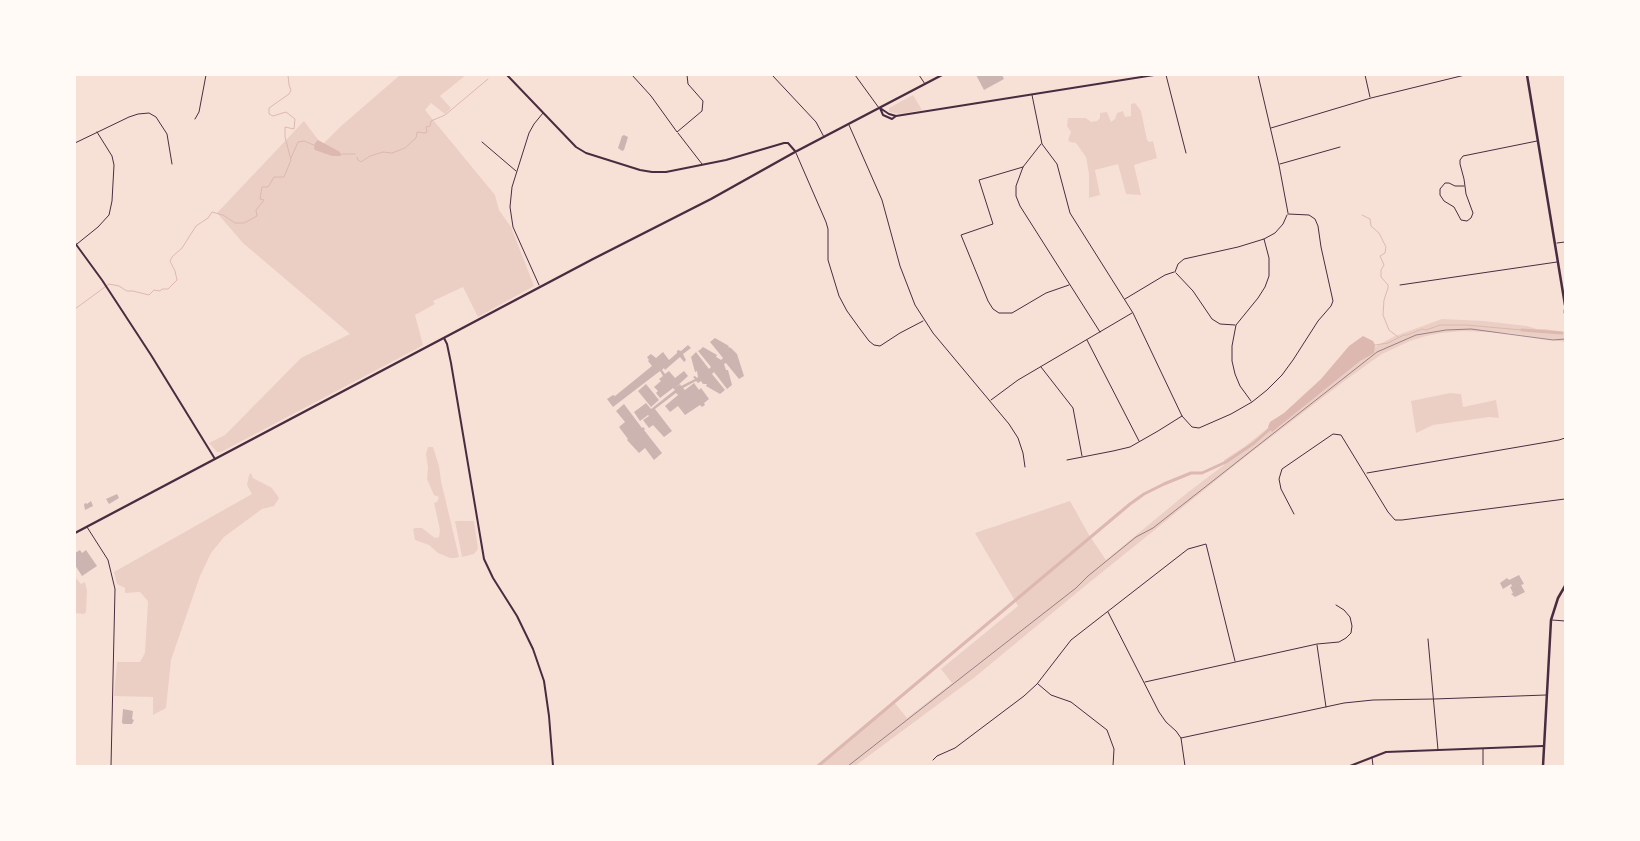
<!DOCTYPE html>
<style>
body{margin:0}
#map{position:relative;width:1640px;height:841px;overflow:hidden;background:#f7e1d7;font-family:Bitter,serif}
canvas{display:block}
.frame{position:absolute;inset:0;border:76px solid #fffaf5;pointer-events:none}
</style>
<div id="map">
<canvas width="1640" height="841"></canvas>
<div class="frame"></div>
</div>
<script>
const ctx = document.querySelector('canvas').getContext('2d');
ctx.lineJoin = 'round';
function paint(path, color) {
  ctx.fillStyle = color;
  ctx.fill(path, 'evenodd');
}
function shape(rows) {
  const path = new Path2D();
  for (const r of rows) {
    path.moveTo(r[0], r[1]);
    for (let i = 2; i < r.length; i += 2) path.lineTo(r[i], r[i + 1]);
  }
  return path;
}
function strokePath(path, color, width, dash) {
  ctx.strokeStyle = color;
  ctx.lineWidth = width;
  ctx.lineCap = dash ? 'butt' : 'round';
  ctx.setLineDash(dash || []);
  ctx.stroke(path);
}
paint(shape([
 [400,75,466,75,440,96,451,108,445,114,431,103,425,110,495,195,499,210,511,227,534,286,478,317,463,287,433,301,435,304,415,315,423,345,418,348,221,452,217,452,209,443,225,435,301,358,350,334,243,243,217,213,304,121,322,145,340,127],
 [913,95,922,110,899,114,889,112,889,108],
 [1135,103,1141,111,1147,140,1149,142,1153,141,1157,158,1134,165,1141,195,1126,194,1118,164,1095,170,1100,195,1089,198,1089,174,1086,157,1076,143,1070,142,1068,140,1071,132,1067,126,1068,118,1086,118,1091,122,1097,121,1100,118,1100,113,1107,112,1111,122,1115,119,1117,113,1123,111,1125,117,1131,116,1131,104],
 [1442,319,1484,321,1527,326,1537,329,1545,329,1565,332,1565,342,1509,333,1463,331,1442,333,1426,336,1410,341,1382,354,1347,379,1249,454,1085,586,975,677,855,766,816,766,894,702,907,718,952,683,941,669,1018,606,975,533,1070,501,1089,535,1106,560,1187,493,1224,465,1224,460,1244,447,1323,384,1369,350,1395,336],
 [1450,393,1461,394,1463,407,1496,400,1499,418,1489,417,1433,425,1416,433,1411,401],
 [428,447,433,447,439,466,441,481,459,557,455,558,450,558,438,553,429,545,415,540,413,529,415,528,422,528,435,538,439,537,440,530,434,503,437,502,439,497,434,495,427,479,428,468,426,454],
 [251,473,253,478,272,488,279,498,274,506,262,509,224,537,211,553,200,576,171,660,166,708,153,715,153,697,114,696,117,662,140,662,145,653,148,601,140,592,125,593,125,588,117,584,114,572,252,494,247,485,249,475],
 [455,521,474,521,478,549,474,554,462,557],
 [75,577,81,584,85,582,87,591,86,612,84,614,75,613]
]), '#ebcfc5');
paint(shape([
 [318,140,340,152,341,156,332,156,315,150,314,148,315,143],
 [1363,336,1373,341,1375,345,1374,353,1360,361,1272,432,1268,427,1270,422,1284,413,1321,379,1349,346]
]), '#dcb8b0');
strokePath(shape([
 [341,154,355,154],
 [357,157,358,160,361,162,370,156,383,152,392,153,405,148,416,138,417,132,425,133,427,132,426,127,430,126,431,121,445,115,488,79],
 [291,158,298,142,304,141,316,146],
 [1362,215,1370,219,1371,226,1379,233,1386,247,1385,253,1380,256,1384,265,1381,270,1381,277,1388,285,1388,288,1384,300,1383,315,1389,330,1398,337],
 [75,309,109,284,119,286,127,291,133,291,149,295,154,290,160,291,162,289,168,289,177,280,175,271,170,261,172,257,182,248,196,226,208,218,212,212,223,215,235,223,244,223,257,216,256,210,264,200,260,199,262,187,268,187,274,177,284,177,291,160,285,137,285,127,294,129,295,119,286,112,273,116,269,114,269,108,289,94,291,90,289,85,288,75],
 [1375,345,1388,343,1404,335,1407,335,1422,329,1426,330,1440,325,1466,325,1522,330]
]), '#dcb8b0', 1);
strokePath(shape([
 [1522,330,1562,333],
 [818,766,1130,504,1144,494,1164,484,1191,473,1202,473,1226,462,1254,443,1272,427]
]), '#dcb8b0', 3);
paint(shape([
 [976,75,1002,75,1004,79,984,90],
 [624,135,628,137,624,150,622,151,618,148,622,136],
 [715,338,729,346,728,347,731,348,737,354,744,376,739,379,726,363,724,364,726,370,728,370,732,385,727,389,714,372,712,374,725,390,720,394,706,386,707,384,703,384,701,381,698,383,696,381,683,388,685,390,694,383,699,390,701,388,709,399,704,403,705,405,702,407,700,405,685,415,678,406,670,412,665,406,678,395,676,393,655,409,672,431,664,437,653,425,649,428,643,420,649,416,648,415,640,421,634,412,646,403,651,409,675,390,673,388,660,398,656,393,658,391,654,387,661,381,659,379,663,376,660,371,613,407,607,399,613,395,615,396,652,366,648,361,649,360,647,357,651,354,656,358,663,352,669,360,677,353,677,351,678,350,681,351,688,345,691,348,683,354,686,360,684,362,680,357,665,370,664,368,662,370,665,374,669,371,675,378,684,371,688,376,675,388,680,384,681,386,695,379,693,377,695,376,697,378,698,377,697,371,695,372,691,357,696,352,709,369,711,367,698,351,701,349,703,347,717,355,716,357,718,358,721,360,723,358,710,342],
 [646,384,659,400,651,407,638,391],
 [624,404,642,428,643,427,645,429,644,430,662,453,654,460,645,448,639,453,627,440,628,439,619,427,625,422,616,411],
 [117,494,119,498,109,504,106,499],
 [91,501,93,506,85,510,84,504,86,503,87,504],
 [80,550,82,553,86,550,97,566,82,576,75,565,75,553],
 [1519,575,1524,584,1521,585,1525,592,1515,597,1511,594,1513,593,1510,587,1512,586,1511,584,1503,589,1500,583,1507,578,1509,580],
 [123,709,133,711,132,719,134,720,132,724,123,724,122,722]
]), '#ccb4b1');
strokePath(shape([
 [848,766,1076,588,1088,576,1136,537,1153,528,1377,352,1416,335,1446,330,1471,329,1553,340,1565,339]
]), '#4a2c40', 0.5);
strokePath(shape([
 [632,75,651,96,677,132,702,111,703,101,688,84,687,75],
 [772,75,816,122,824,137],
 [855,75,879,108],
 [919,75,925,84],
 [1166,75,1186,153],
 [1258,75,1279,165,1288,213],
 [1365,75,1370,97],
 [1032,95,1042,144,1057,164,1070,213,1133,313,1182,416,1192,427,1199,428,1231,414,1252,402,1267,390,1282,375,1293,360,1318,321,1331,306,1333,301,1321,247,1318,226,1315,219,1309,215,1288,214],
 [195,119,199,112,206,75],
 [849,125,882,200,900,266,915,305,933,333,1009,424,1018,438,1023,453,1025,467],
 [1271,128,1371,98,1465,75],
 [678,133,702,164],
 [482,142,516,171],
 [75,143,129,117,138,114,149,113,156,117,167,134,172,164],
 [1041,144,1023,167,1016,186,1016,196,1020,206,1100,332],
 [796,153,826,222,828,229,828,260,839,296,847,311,860,329,869,341,874,345,880,346,900,333,923,321],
 [1280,164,1340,147],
 [1023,167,979,180,993,224,961,235,988,301,993,309,999,313,1012,313,1046,293,1069,285],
 [1464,186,1455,186,1449,183,1445,183,1440,189,1440,195,1444,201,1454,207,1461,220,1467,221,1471,218,1473,213,1466,194,1464,179,1460,164,1460,160,1463,156,1537,141],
 [1557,243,1565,242],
 [77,244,98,227,109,215,112,201,114,165,112,156,97,132],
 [1175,272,1178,264,1184,259,1238,247,1264,239,1275,233,1283,224,1287,215],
 [1176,273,1193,291,1212,319,1220,324,1235,325],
 [539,285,513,227,510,207,512,187,529,133,534,124,543,113],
 [1400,285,1557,262],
 [1125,299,1165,275,1174,272],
 [1087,340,1139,441],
 [1041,367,1073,408,1082,456],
 [991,400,1018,380,1132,313],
 [1251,401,1240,386,1235,374,1232,361,1232,346,1236,325,1258,298,1265,287,1269,276,1269,258,1264,239],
 [1067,460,1113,451,1130,447,1158,431,1182,416],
 [1367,473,1559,440,1565,438],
 [1294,514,1281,489,1279,479,1282,469,1333,434,1341,435,1388,512,1395,520,1402,520,1565,499],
 [87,527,108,560,115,589,111,766],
 [1108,612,1159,712,1166,722,1176,731,1181,738,1185,766],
 [1552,620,1565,621],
 [1428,639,1438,750],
 [1317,645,1326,707],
 [1145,682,1317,644,1339,642,1346,638,1351,633,1352,626,1350,617,1344,610,1336,605],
 [1038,684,1051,695,1071,702,1107,730,1114,749,1113,766],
 [1181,738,1344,703,1373,700,1434,699,1546,695],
 [1372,757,1373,766],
 [933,760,937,756,955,748,1024,696,1037,684,1071,640,1188,549,1206,544,1235,661],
 [1483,766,1483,749]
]), '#4a2c40', 1);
strokePath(shape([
 [507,75,576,147,586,153,640,170,652,172,666,172,726,160,784,143,788,143,795,151],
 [880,108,883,115,892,119,896,116,1154,75],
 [880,108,889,114,896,116],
 [75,243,102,280,151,355,215,459],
 [444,338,447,344,451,363,484,559,493,578,517,616,533,649,544,681,549,716,553,766],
 [1350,766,1386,752,1543,746]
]), '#4a2c40', 2);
strokePath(shape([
 [1527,75,1565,305],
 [1565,310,1565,313],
 [1543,766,1551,620,1558,598,1565,586]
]), '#4a2c40', 2.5);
strokePath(shape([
 [75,533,593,259,711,199,795,152,942,75]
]), '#4a2c40', 2.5);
</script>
